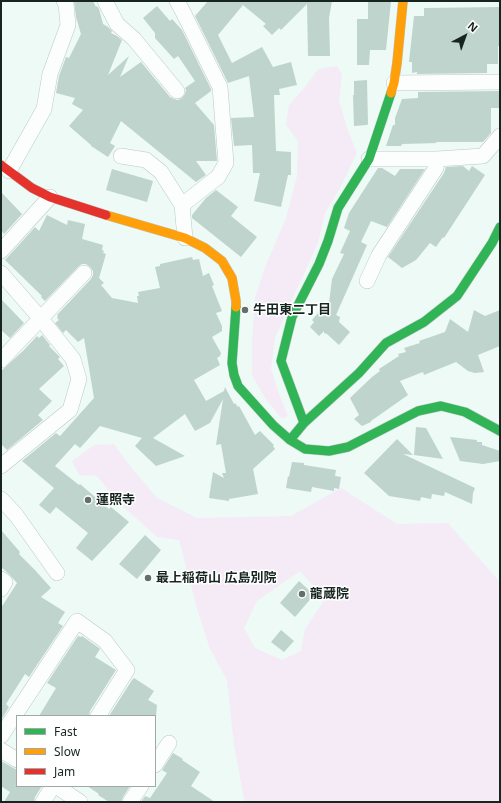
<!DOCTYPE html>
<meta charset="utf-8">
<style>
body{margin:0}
#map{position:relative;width:501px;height:803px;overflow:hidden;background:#edfaf6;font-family:"Noto Sans",sans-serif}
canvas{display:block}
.frame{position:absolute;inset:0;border:2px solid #172521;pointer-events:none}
.legend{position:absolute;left:16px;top:715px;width:140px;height:72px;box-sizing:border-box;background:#fff;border:1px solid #a2a8a6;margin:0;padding:5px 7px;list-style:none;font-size:12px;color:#172521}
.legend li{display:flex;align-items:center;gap:8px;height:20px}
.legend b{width:20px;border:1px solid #a2a8a6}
.north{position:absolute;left:445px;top:16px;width:40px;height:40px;-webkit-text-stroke:3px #fff;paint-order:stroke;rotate:41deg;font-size:11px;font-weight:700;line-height:16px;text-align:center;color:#172521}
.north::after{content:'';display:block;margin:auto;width:14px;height:18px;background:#172521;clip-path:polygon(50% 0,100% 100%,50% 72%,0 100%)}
</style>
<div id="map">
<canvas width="501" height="803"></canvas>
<div class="frame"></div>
<ul class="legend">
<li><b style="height:5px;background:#30b455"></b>Fast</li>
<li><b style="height:5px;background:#ff9f0a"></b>Slow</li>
<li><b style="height:5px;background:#e5322d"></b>Jam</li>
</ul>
<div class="north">N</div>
</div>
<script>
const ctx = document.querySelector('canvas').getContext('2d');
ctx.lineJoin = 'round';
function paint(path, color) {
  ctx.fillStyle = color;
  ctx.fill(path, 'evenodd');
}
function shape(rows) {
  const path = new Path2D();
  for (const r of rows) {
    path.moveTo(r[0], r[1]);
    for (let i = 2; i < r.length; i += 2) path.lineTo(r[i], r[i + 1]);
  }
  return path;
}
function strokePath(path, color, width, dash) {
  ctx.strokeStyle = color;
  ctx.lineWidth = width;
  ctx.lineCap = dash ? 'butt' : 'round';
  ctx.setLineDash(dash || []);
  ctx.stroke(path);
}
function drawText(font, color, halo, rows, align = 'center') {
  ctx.font = font + ' "Noto Sans","Noto Sans JP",sans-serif';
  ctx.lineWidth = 3;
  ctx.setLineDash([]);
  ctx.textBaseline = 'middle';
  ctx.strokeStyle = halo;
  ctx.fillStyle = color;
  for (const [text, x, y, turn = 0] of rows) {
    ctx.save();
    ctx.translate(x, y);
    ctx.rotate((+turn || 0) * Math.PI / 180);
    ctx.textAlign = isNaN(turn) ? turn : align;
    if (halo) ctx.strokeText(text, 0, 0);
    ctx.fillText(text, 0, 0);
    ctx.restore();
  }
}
paint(shape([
 [337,66,342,74,339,100,347,128,357,153,340,188,325,213,318,243,287,311,275,338,271,369,278,391,288,416,282,419,265,398,252,375,252,342,255,297,266,265,286,218,297,176,298,141,286,125,289,105,305,87,318,69],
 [114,444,130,466,157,498,197,518,291,516,341,488,397,524,448,523,500,582,500,802,247,802,244,799,234,745,227,680,210,649,197,609,179,540,157,537,118,502,97,476,79,475,72,461,94,445],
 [300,571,325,599,305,629,301,651,282,660,255,648,244,628,257,601]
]), '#f5ebf7');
paint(shape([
 [74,1,93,1,96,7,97,6,99,9,103,24,108,27,112,31,111,33,117,36,122,40,108,75,129,56,120,77,141,62,170,97,174,99,178,100,182,98,185,94,186,90,185,88,195,81,178,56,174,59,155,38,155,33,143,18,157,6,170,21,172,19,182,30,211,89,211,91,195,103,214,125,217,161,196,161,206,175,196,182,121,121,110,143,115,146,108,157,91,146,91,145,69,126,83,110,72,104,75,98,56,93,59,76,66,57,69,58,81,34,76,17],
 [208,1,332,1,329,18,330,56,308,56,307,4,281,30,279,28,272,35,263,26,266,24,243,5,218,35,232,63,262,47,273,67,291,62,297,85,279,89,280,95,274,95,276,151,291,152,291,175,288,175,281,207,254,201,260,173,253,173,252,145,234,146,231,118,254,117,249,76,228,83,195,16],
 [368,1,391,1,386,50,370,50,369,65,357,65,357,19,368,19],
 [500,7,500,46,498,46,498,64,487,64,487,73,417,74,417,72,412,73,412,62,409,62,414,16,424,16,424,8],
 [367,80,368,124,367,125,354,126,353,95,354,95,354,81],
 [500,91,500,108,491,108,491,133,483,142,435,142,437,143,402,144,401,146,386,146,393,125,395,125,395,118,402,99,418,98,418,92],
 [463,166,469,171,472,166,485,175,444,238,443,237,436,247,430,243,416,260,402,268,388,257,444,173,446,167],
 [378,168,382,168,395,176,400,169,425,169,387,227,371,221,361,242,367,245,336,315,340,317,339,322,350,332,339,345,327,334,324,333,324,331,319,336,310,327,314,322,312,320,318,313,321,301,329,303,332,279,344,254,340,253,350,231,344,228,349,213],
 [112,169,153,181,147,202,106,190],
 [216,190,238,207,231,216,257,237,241,257,192,218,192,215,206,198],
 [1,192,22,214,4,234,1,230],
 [47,215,67,225,68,220,85,224,82,239,103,245,102,250,104,251,103,253,106,254,99,278,104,283,101,285,112,298,138,303,137,296,139,296,138,292,160,288,155,267,160,266,160,264,192,257,193,260,199,259,203,276,209,273,214,285,212,286,222,311,216,313,222,326,222,331,212,337,221,353,220,356,217,358,220,365,194,380,206,401,224,391,225,387,234,404,235,403,238,407,239,406,255,435,260,431,274,445,273,446,275,449,253,469,258,494,229,499,229,501,209,498,213,472,224,478,222,473,226,473,221,444,216,445,223,399,210,423,195,431,185,414,153,438,185,456,156,466,135,446,142,438,100,426,80,448,75,444,55,466,79,485,80,484,109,509,111,507,129,522,92,561,76,548,88,533,56,507,50,514,39,505,54,488,22,461,56,433,60,436,94,398,84,338,78,342,66,330,63,333,55,323,59,320,57,318,58,316,57,315,91,279,93,275,93,271,90,267,86,264,82,264,78,267,45,301,41,297,42,296,5,260,17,247,35,227,39,231],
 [1,299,24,323,10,338,1,330],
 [474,310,485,316,500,310,500,346,478,355,484,372,475,373,468,371,456,362,424,375,423,372,400,381,408,395,371,421,371,422,362,426,354,419,359,415,350,398,372,377,380,371,379,369,399,356,398,354,406,352,404,348,420,343,419,341,445,332,450,319,468,332],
 [42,335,50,345,49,346,60,357,58,359,64,366,39,389,52,401,38,415,43,420,7,450,1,444,1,371,23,351,37,336,39,338],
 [416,427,426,428,443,459,414,455],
 [450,437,477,440,477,442,482,442,482,445,500,451,500,461,483,464,460,461],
 [397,439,413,455,403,454,475,488,473,493,472,504,445,492,444,496,432,494,431,499,421,497,420,501,389,496,364,473],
 [292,462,304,463,304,465,336,470,335,476,341,477,339,489,334,488,334,491,312,487,311,492,286,488,288,476,289,477],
 [1,530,20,552,19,554,34,569,51,588,41,597,65,612,58,623,63,626,29,677,25,674,6,704,9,707,1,720,1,608,17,583,10,575,1,567],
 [145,535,161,550,137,579,119,564],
 [299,581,314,595,295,617,280,603],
 [281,630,294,641,284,652,271,642],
 [78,636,81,637,82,636,99,648,100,649,95,657,116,670,90,711,89,716,39,716,56,688,47,683],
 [134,678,154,691,148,700,157,705,156,716,109,716,132,680],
 [173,753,183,759,182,760,200,772,191,786,215,802,141,802,145,796,150,798,167,773,162,770],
 [1,761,17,770,17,786,42,786,35,797,34,802,4,802,10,792,1,786],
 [87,786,130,786,123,797,121,802,109,802,98,795,99,794]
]), '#bed4cd');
const street = shape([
 [105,1,117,24,134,39,177,91],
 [177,1,183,12,220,87,226,163,218,177,182,205],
 [394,83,500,82],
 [121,156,146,160,161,172,182,205,185,238],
 [369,159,437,159,483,156,500,136],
 [9,171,44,109,50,74,68,25,66,4,64,1],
 [1,251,50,197],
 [1,273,41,319,73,359,79,379,70,410,1,466],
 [367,281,379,255,436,168,437,159],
 [1,360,84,273],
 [1,499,16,515,57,573],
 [1,579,5,582,1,589],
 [1,736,77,621,105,641,127,670,98,716],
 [1,750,17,760],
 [155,765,169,743],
 [56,786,80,802],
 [43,802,53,786],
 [130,802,141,786]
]);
const fast = shape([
 [236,307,232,363,234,375,238,386,273,425,290,440,305,449,329,451,348,447,418,411,441,406,465,412,500,431],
 [304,423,359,373,386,343,424,322,457,296,492,243,500,227],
 [290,440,304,423,281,361,292,317,319,264,328,241,338,208,369,159,391,93]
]);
const slow = shape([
 [391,93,394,83,397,63,403,1],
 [106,215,185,238,205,248,222,261,232,278,236,301,236,307]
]);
const jam = shape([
 [1,165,32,188,50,197,106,215]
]);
strokePath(street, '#bcc9c5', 16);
strokePath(fast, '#bcc9c5', 10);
strokePath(slow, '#bcc9c5', 10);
strokePath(jam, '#bcc9c5', 10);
strokePath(street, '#fcfefe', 15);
strokePath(fast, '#30b455', 9);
strokePath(slow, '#ff9f0a', 9);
strokePath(jam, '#e5322d', 9);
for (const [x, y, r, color] of [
 [245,310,4,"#62706c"],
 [88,500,4,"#62706c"],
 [148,578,4,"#62706c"],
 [302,594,4,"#62706c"]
]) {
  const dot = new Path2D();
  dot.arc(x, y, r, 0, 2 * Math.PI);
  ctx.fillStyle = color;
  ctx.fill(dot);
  strokePath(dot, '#fff', 1.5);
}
drawText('bold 13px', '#172521', '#fff', [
 ["牛田東二丁目",253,310],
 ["蓮照寺",96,500],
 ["最上稲荷山 広島別院",156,578],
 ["龍蔵院",310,594]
], 'left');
</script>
